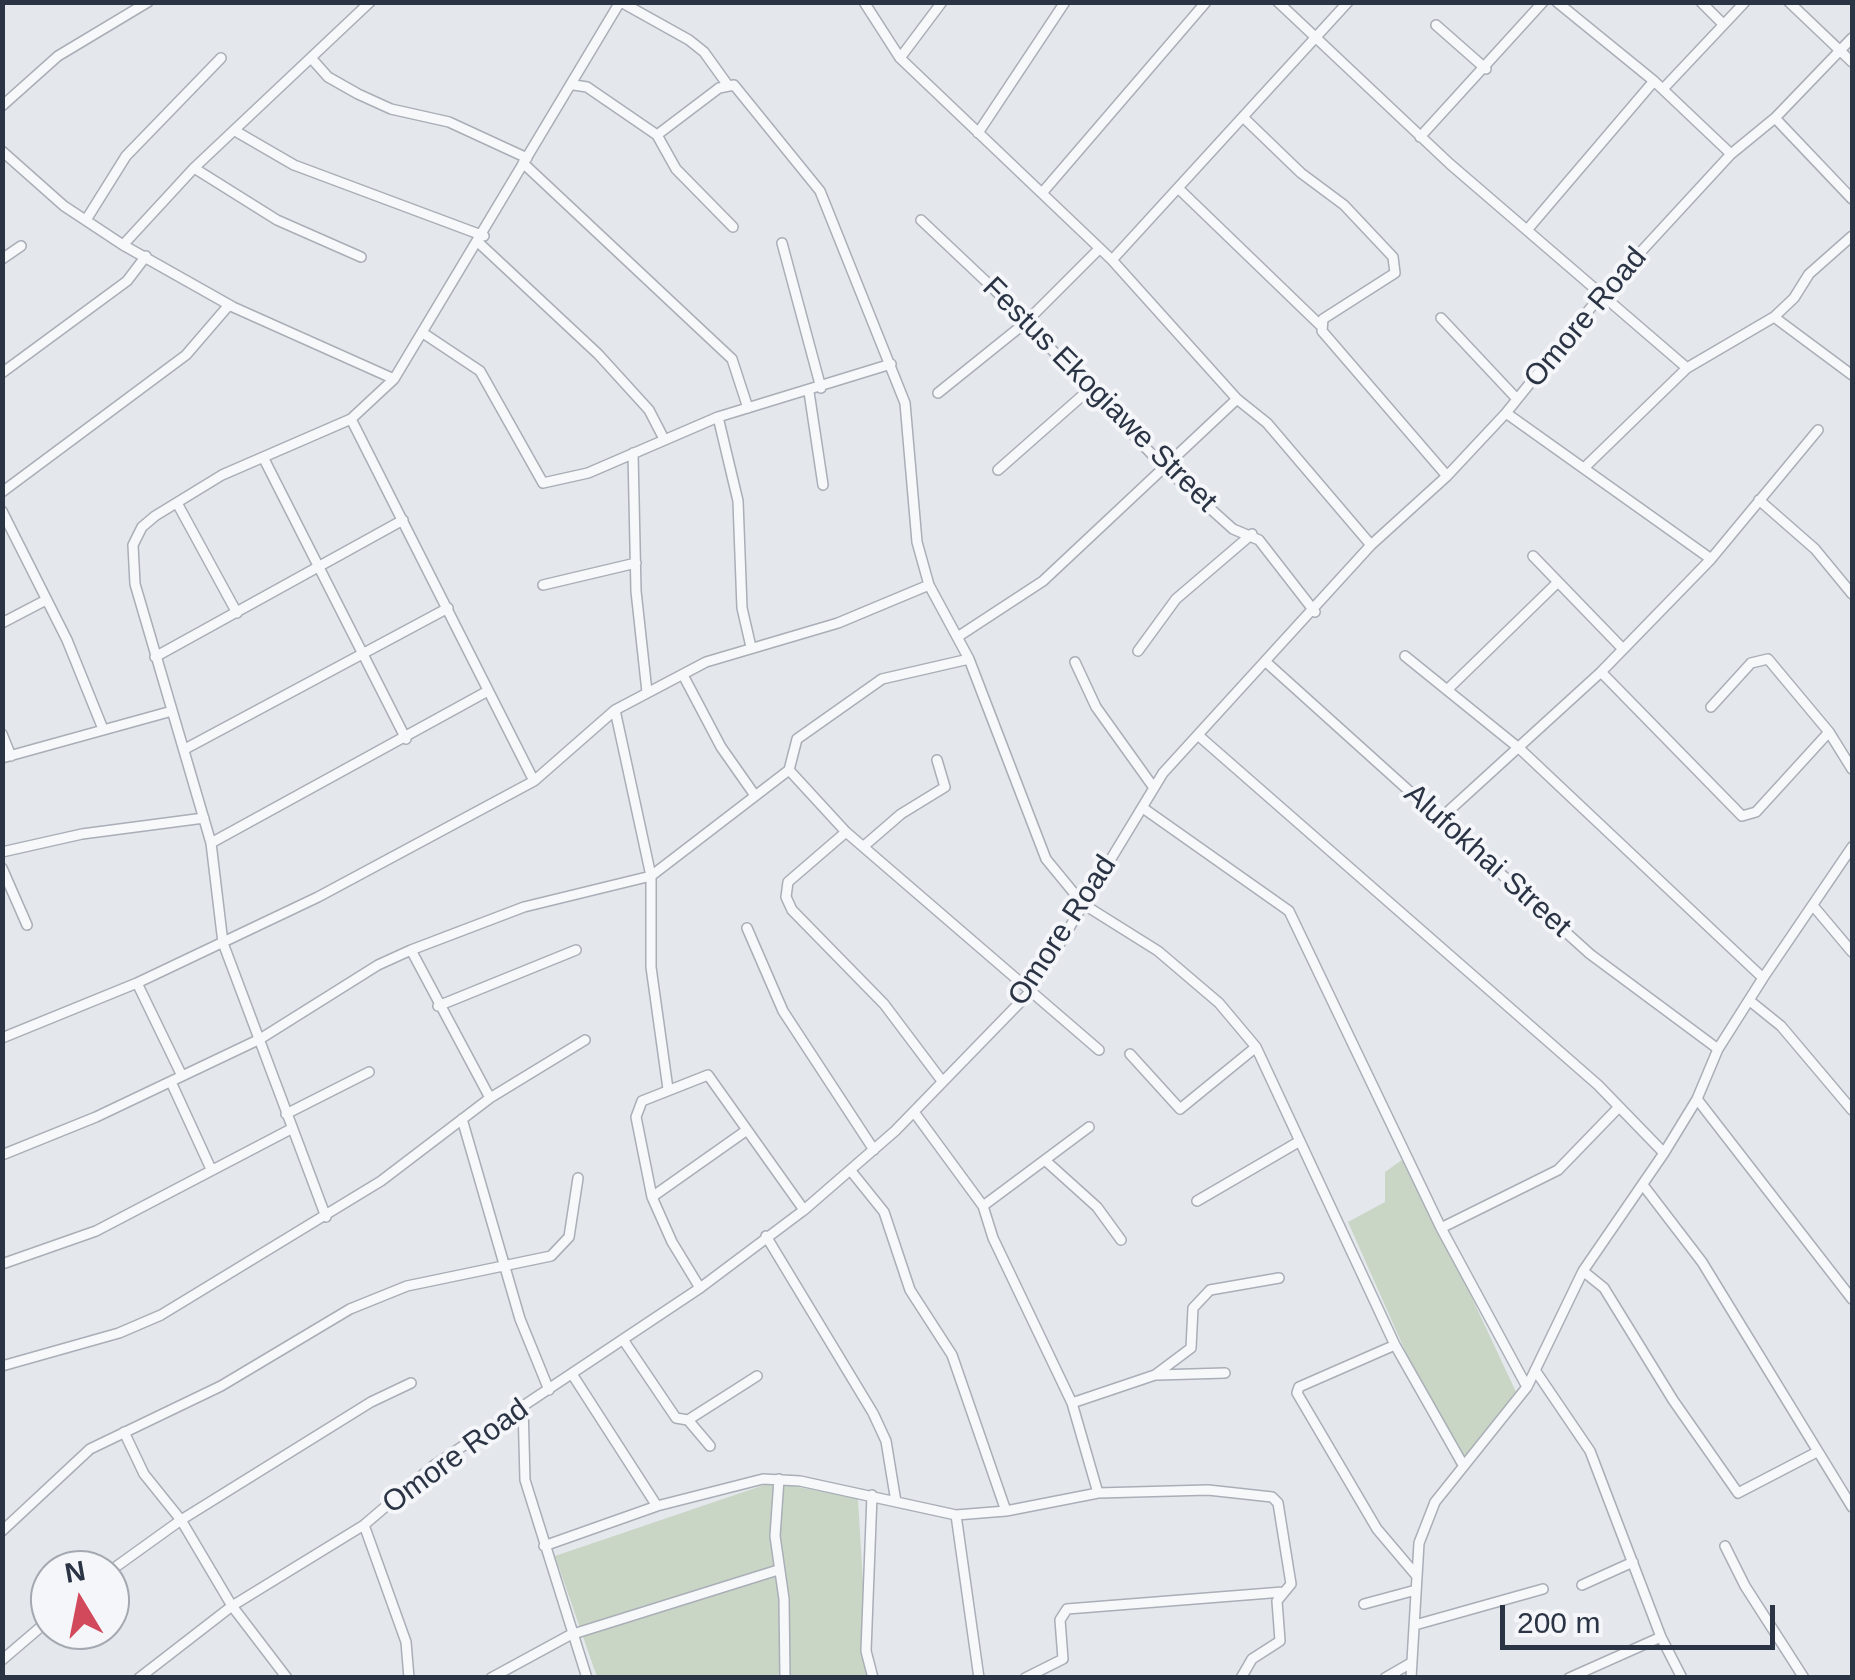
<!DOCTYPE html>
<style>
body{margin:0}
#map{position:relative;width:1855px;height:1680px;overflow:hidden;background:#e4e7ec;font-family:Helvetica,sans-serif}
canvas{display:block}
.frame{position:absolute;inset:0;border:5px solid #2b3445;pointer-events:none}
.north{position:absolute;left:30px;top:1550px;width:100px;height:100px;box-sizing:border-box;background:#f4f6f9;border:2px solid #a4a8b1;border-radius:50%;rotate:350deg;font-size:28px;font-weight:700;line-height:40px;text-align:center;color:#2b3445}
.north::after{content:'';display:block;margin:auto;width:35px;height:45px;background:#d1495b;clip-path:polygon(50% 0,100% 100%,50% 72%,0 100%)}
.scale{position:absolute;left:1500px;top:1605px;width:275px;height:45px;box-sizing:border-box;border:5px solid #2b3445;border-top:0;padding-left:12px;font-size:30px;line-height:35px;white-space:nowrap;color:#2b3445;-webkit-text-stroke:8px #f4f6f9;paint-order:stroke}
</style>
<div id="map">
<canvas width="1855" height="1680"></canvas>
<div class="frame"></div>
<div class="north">N</div>
<div class="scale">200 m</div>
</div>
<script>
const ctx = document.querySelector('canvas').getContext('2d');
ctx.lineJoin = 'round';
function paint(path, color) {
  ctx.fillStyle = color;
  ctx.fill(path, 'evenodd');
}
function shape(rows) {
  const path = new Path2D();
  for (const r of rows) {
    path.moveTo(r[0], r[1]);
    for (let i = 2; i < r.length; i += 2) path.lineTo(r[i], r[i + 1]);
  }
  return path;
}
function strokePath(path, color, width, dash) {
  ctx.strokeStyle = color;
  ctx.lineWidth = width;
  ctx.lineCap = dash ? 'butt' : 'round';
  ctx.setLineDash(dash || []);
  ctx.stroke(path);
}
function drawText(font, color, halo, rows, align = 'center') {
  ctx.font = font + ' Helvetica,sans-serif';
  ctx.lineWidth = 8;
  ctx.setLineDash([]);
  ctx.textBaseline = 'middle';
  ctx.strokeStyle = halo;
  ctx.fillStyle = color;
  for (const [text, x, y, turn = 0] of rows) {
    ctx.save();
    ctx.translate(x, y);
    ctx.rotate((+turn || 0) * Math.PI / 180);
    ctx.textAlign = isNaN(turn) ? turn : align;
    if (halo) ctx.strokeText(text, 0, 0);
    ctx.fillText(text, 0, 0);
    ctx.restore();
  }
}
paint(shape([
 [1406,1157,1516,1392,1458,1470,1348,1222,1385,1202,1385,1172],
 [773,1482,858,1499,867,1650,874,1677,597,1677,555,1556]
]), '#c9d6c5');
const minor = shape([
 [621,2,689,40,704,52,727,84],
 [864,2,900,58,1112,260,1237,399,1267,423,1371,545],
 [1278,2,1450,164,1687,368],
 [1557,2,1654,81,1731,154],
 [1701,2,1723,24],
 [1789,2,1852,62],
 [1436,25,1486,69],
 [900,58,942,2],
 [312,59,328,77,358,94,391,109,449,122,527,158],
 [574,85,587,87,657,135,676,169,733,227],
 [1663,89,1745,2],
 [2,106,58,56,148,2],
 [1775,118,1852,199],
 [1245,119,1301,173,1344,205,1393,257,1395,273,1323,319,1322,331,1447,476],
 [237,132,294,165,484,236],
 [978,133,1065,2],
 [657,135,719,88,734,85,820,191,905,403,917,542,929,585,969,659,1046,859,1083,904,1158,951,1219,1003,1256,1047,1395,1345,1462,1463],
 [1420,137,1543,2],
 [2,151,64,206,123,245,233,307,394,379],
 [523,163,732,359,748,408],
 [194,168,277,220,361,257],
 [1179,189,1320,325],
 [1042,193,1206,2],
 [86,220,126,156,221,58],
 [921,220,993,288,1165,468,1233,529,1259,540,1315,612],
 [1527,230,1654,81],
 [1852,236,1809,274,1794,298,1774,317,1852,375],
 [479,243,598,354,649,410,664,439],
 [782,243,821,388],
 [123,245,194,168,370,2],
 [2,259,21,246],
 [1112,260,1348,2],
 [1441,318,1517,399],
 [423,333,480,371,543,483,588,473,718,417,891,364],
 [2,373,127,281,146,256],
 [809,392,823,485],
 [938,393,1025,323,1098,250],
 [1506,413,1711,559],
 [718,417,738,501,742,608,751,647],
 [351,419,534,781],
 [633,453,636,591,647,692],
 [263,457,406,739],
 [1584,468,1687,368,1774,317],
 [998,470,1091,388],
 [2,492,186,355,229,305],
 [1759,500,1815,549,1852,594],
 [177,503,237,613],
 [2,511,67,640,103,729],
 [1533,556,1623,649],
 [543,585,636,563],
 [2,623,46,600],
 [959,636,1043,581,1237,399],
 [1138,651,1176,599,1252,534],
 [1405,656,1520,749,1763,978],
 [155,657,403,520],
 [1075,662,1096,707,1154,788],
 [1266,662,1590,954,1718,1049],
 [1601,672,1742,816,1756,812,1829,732],
 [683,675,721,747,754,794],
 [1447,690,1558,582],
 [1711,707,1751,663,1768,659,1829,732,1852,769],
 [615,710,651,876,651,967,668,1089],
 [2,734,11,756],
 [1199,736,1598,1085,1664,1153],
 [185,749,448,608],
 [2,758,172,711],
 [789,770,797,739,882,679,969,659],
 [1143,808,1289,911,1441,1228,1527,1387],
 [1442,817,1601,672,1711,559,1818,430],
 [846,832,788,882,786,897,792,910,884,1004,942,1081],
 [211,843,486,692],
 [864,846,901,814,945,787,937,760],
 [2,852,82,834,204,818],
 [2,868,27,925],
 [1815,908,1852,952],
 [747,928,783,1011,874,1150],
 [411,950,490,1098],
 [137,983,182,1076],
 [1750,1001,1781,1026,1852,1110],
 [438,1006,576,950],
 [2,1038,137,983,318,897,534,781,615,710,706,662,838,623,929,585],
 [1130,1054,1180,1109,1256,1047],
 [171,1082,211,1169],
 [1697,1099,1852,1299],
 [914,1112,983,1206,993,1238,1072,1403,1098,1493],
 [286,1114,369,1072],
 [462,1119,520,1319,549,1390],
 [2,1155,96,1117,260,1039,378,965,411,950,524,907,651,876,789,770,846,832,1099,1050],
 [1047,1162,1097,1207,1121,1240],
 [851,1171,884,1212,910,1290,952,1355,1006,1511],
 [1643,1185,1702,1262,1852,1507],
 [652,1197,747,1130],
 [1197,1201,1300,1141],
 [983,1206,1089,1127],
 [326,1217,223,943,211,843,135,584,133,545,142,527,155,516,222,475,351,419,394,379,620,2],
 [1441,1228,1558,1170,1619,1107],
 [766,1236,873,1413,886,1441,896,1502],
 [2,1264,96,1231,291,1129],
 [1583,1271,1604,1288,1673,1400,1738,1493,1815,1453],
 [700,1288,672,1242,652,1197,636,1117,642,1101,708,1075,804,1210],
 [624,1341,676,1418,688,1420,710,1446],
 [1395,1345,1299,1387,1297,1393,1377,1529,1416,1575],
 [2,1366,119,1333,161,1315,381,1181,490,1098,585,1040],
 [1535,1370,1590,1451,1661,1637,1682,1678],
 [572,1374,657,1506],
 [1158,1375,1225,1373],
 [1072,1403,1155,1375,1191,1348,1193,1308,1210,1290,1279,1278],
 [523,1405,525,1480,587,1678],
 [688,1420,757,1376],
 [124,1432,144,1474,181,1520,232,1606,287,1678],
 [779,1479,775,1536,784,1599,785,1678],
 [872,1495,866,1651,873,1678],
 [956,1515,979,1678],
 [364,1525,406,1642,409,1678],
 [2,1531,90,1449,221,1386,350,1309,407,1286,551,1256,569,1237,578,1178],
 [544,1546,657,1506,763,1479,800,1481,956,1515,1006,1511,1098,1493,1208,1490,1272,1497,1278,1503,1291,1584,1277,1601,1280,1641,1252,1659,1241,1678],
 [1725,1546,1745,1586,1804,1678],
 [110,1571,181,1520,371,1402,411,1383],
 [1582,1585,1633,1562],
 [1364,1604,1416,1590],
 [1415,1625,1543,1589],
 [2,1660,50,1619],
 [139,1678,232,1606,364,1525,433,1466,700,1288,804,1210,895,1131,1031,991,1163,773,1371,545,1447,476,1506,413,1601,295,1731,154,1775,118,1852,38],
 [491,1678,570,1635,778,1570],
 [1025,1678,1063,1659,1060,1620,1067,1609,1283,1592],
 [1385,1678,1411,1663],
 [1411,1678,1419,1543,1435,1502,1527,1387,1583,1271,1664,1153,1697,1099,1718,1049,1763,978,1852,847],
 [1569,1678,1661,1637]
]);
strokePath(minor, '#a9aeb7', 12);
strokePath(minor, '#f7f8fa', 9);
drawText('30px', '#2b3445', '#f4f6f9', [
 ["Omore Road",1586,318,-50],
 ["Festus Ekogiawe Street",1099,395,45],
 ["Alufokhai Street",1487,861,42],
 ["Omore Road",1063,931,-57],
 ["Omore Road",456,1457,-36]
]);
</script>
